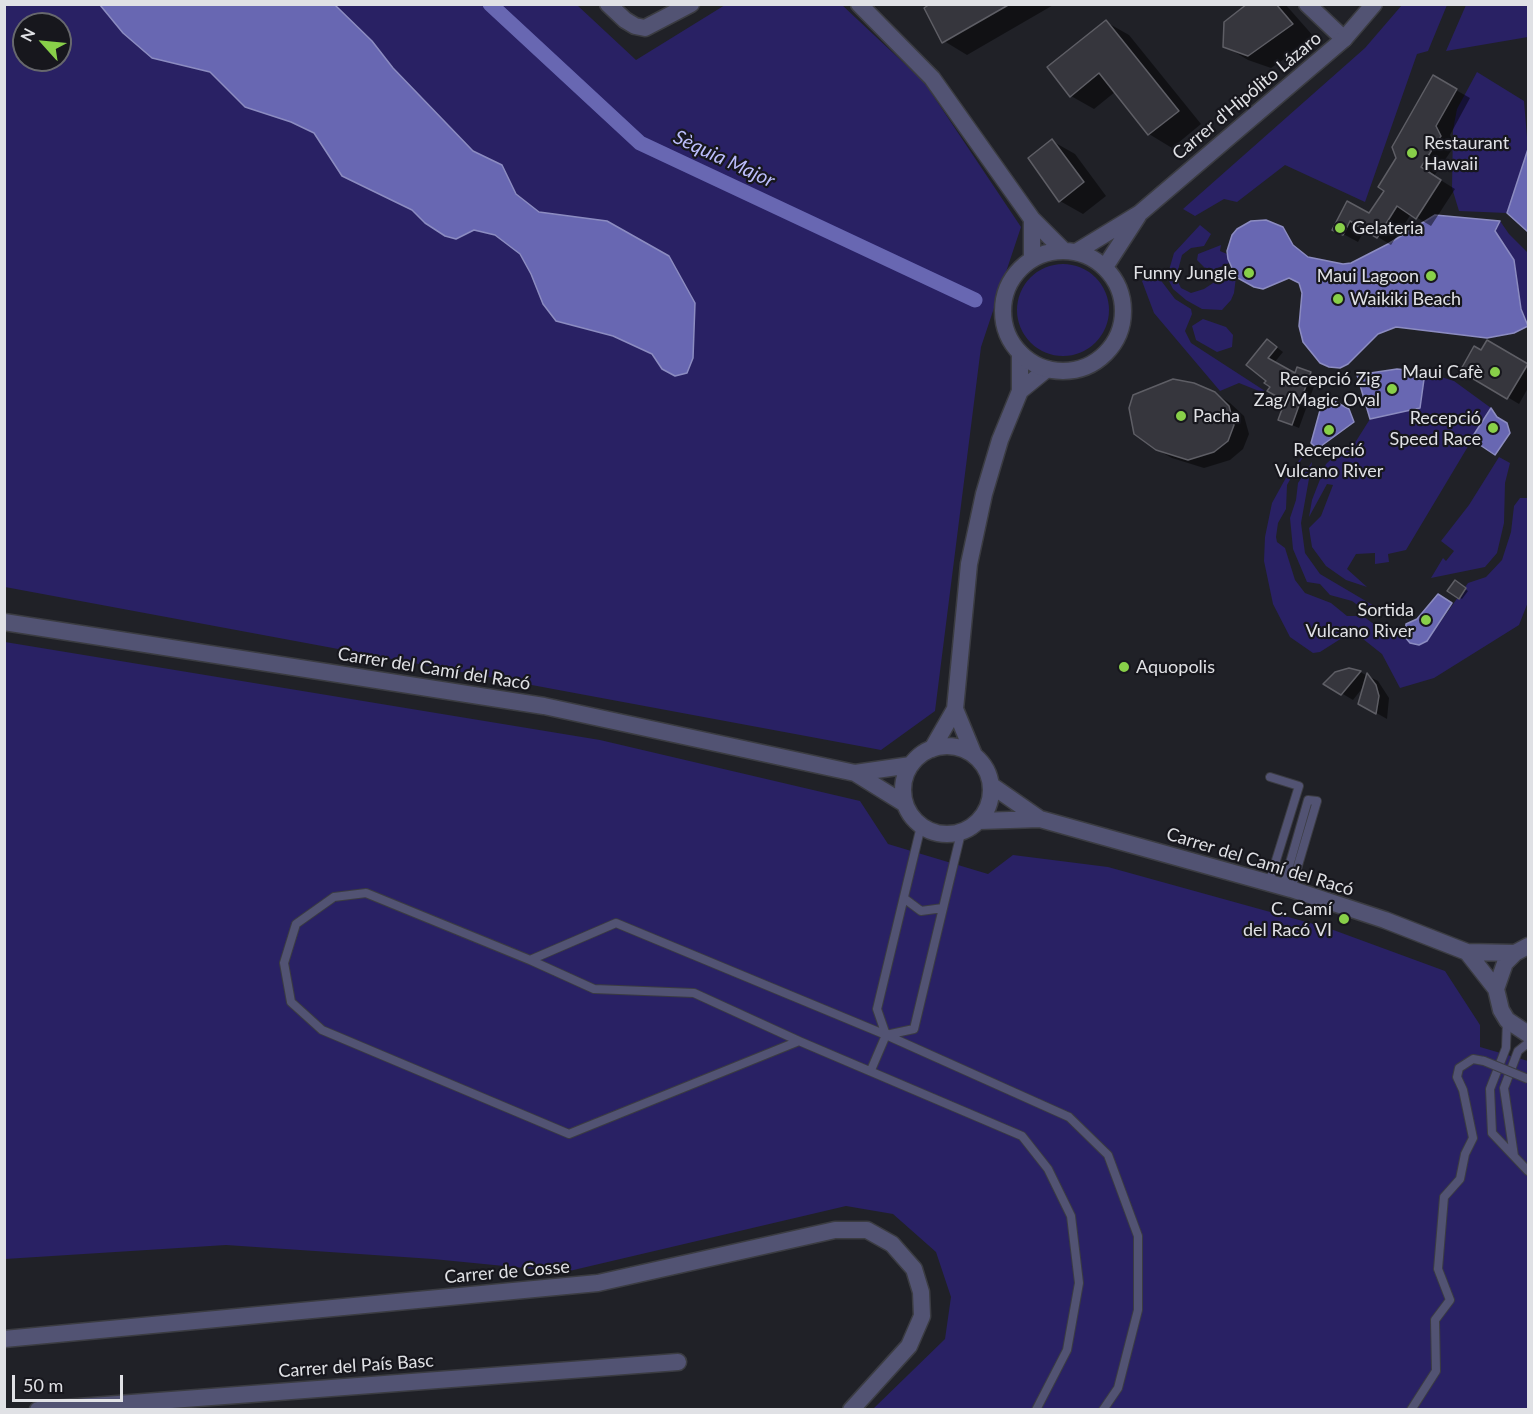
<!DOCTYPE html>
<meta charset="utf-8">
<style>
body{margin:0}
#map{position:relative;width:1533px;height:1414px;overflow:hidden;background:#202127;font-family:Lato,sans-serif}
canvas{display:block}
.frame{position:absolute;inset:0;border:6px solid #e0e1e5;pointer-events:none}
.north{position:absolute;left:12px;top:12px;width:60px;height:60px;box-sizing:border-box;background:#17171d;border:2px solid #67686d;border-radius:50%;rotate:297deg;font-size:16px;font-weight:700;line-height:24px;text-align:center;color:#e0e1e5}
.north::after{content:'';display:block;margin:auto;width:21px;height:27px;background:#88cf49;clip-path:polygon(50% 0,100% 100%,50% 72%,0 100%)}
.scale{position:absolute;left:12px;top:1375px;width:111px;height:27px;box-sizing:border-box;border:3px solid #e0e1e5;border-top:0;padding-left:8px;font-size:18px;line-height:21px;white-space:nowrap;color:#e0e1e5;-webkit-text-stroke:4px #17171d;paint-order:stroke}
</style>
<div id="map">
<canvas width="1533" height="1414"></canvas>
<div class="frame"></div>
<div class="north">N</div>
<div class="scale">50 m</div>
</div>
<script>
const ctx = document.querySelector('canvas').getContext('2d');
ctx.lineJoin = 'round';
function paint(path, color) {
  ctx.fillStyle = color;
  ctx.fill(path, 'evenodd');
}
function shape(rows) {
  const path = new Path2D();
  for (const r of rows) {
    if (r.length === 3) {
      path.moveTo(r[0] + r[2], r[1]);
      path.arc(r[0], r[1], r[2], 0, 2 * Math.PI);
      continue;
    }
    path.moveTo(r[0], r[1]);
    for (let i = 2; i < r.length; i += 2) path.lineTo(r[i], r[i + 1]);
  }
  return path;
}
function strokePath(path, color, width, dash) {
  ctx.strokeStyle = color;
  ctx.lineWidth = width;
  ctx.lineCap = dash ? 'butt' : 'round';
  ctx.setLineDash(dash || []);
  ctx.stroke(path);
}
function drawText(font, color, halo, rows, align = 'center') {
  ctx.font = font + ' Lato,sans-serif';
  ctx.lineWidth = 4.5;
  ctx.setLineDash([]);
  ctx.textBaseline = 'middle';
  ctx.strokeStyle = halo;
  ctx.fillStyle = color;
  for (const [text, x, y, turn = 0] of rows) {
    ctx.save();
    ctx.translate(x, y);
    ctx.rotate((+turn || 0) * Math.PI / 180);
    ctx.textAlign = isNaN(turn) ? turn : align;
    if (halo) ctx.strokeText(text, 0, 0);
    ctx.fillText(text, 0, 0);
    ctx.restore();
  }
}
paint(shape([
 [5,5,577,5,636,60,725,5,842,5,924,82,1021,227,981,347,935,711,881,750,5,587],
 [24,24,60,24,60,60,24,60],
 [1402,5,1447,5,1428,51,1417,54,1365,202,1285,165,1237,202,1224,199,1195,216,1183,209,1365,48],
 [1466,5,1528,5,1528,37,1446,51],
 [1477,72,1524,101,1528,149,1507,213,1459,211,1452,188,1453,130,1457,109],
 [1500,221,1509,234,1528,253,1528,325,1521,308,1514,260,1495,231],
 [1200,225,1211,234,1204,246,1191,248,1182,255,1176,278,1181,288,1191,293,1204,289,1231,271,1236,277,1234,293,1231,300,1222,310,1202,309,1186,300,1173,289,1167,277,1174,253],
 [1221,245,1220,251,1227,254,1229,263,1209,272,1197,260,1198,254],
 [1063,310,46],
 [1156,274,1175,299,1191,309,1192,314,1185,331,1191,343,1265,391,1259,391,1239,383,1220,391,1154,313,1142,281],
 [1203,319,1226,327,1233,335,1232,347,1217,352,1196,340,1192,326],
 [1425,372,1454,381,1491,408,1406,550,1388,554,1389,562,1375,564,1375,553,1356,554,1347,569,1367,587,1346,580,1326,566,1312,547,1309,528,1321,516,1333,485,1327,484,1309,517,1312,500,1326,464,1339,452,1353,446,1370,419,1420,408],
 [1305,453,1287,485,1286,509,1278,523,1276,537,1277,542,1285,548,1295,580,1305,593,1331,603,1347,616,1363,616,1379,628,1404,632,1410,643,1427,641,1468,583,1486,577,1502,560,1511,532,1514,506,1520,498,1528,498,1528,602,1519,625,1434,678,1400,688,1382,654,1353,631,1320,652,1313,653,1290,637,1273,604,1264,561,1265,537,1272,503,1288,474],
 [1499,457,1510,463,1505,483,1504,523,1497,553,1485,567,1431,578,1443,558,1446,561,1454,551,1441,541,1469,505],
 [1312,462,1301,523,1305,553,1320,574,1381,610,1363,609,1352,601,1330,595,1320,584,1307,582,1293,549,1290,518,1296,500,1298,483],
 [5,642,600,740,860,801,888,844,988,874,1013,855,1108,867,1328,928,1445,971,1480,1025,1480,1047,1528,1061,1528,1409,873,1409,945,1339,951,1297,936,1252,893,1214,846,1206,565,1272,433,1259,226,1245,5,1259]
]), '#292164');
const water = shape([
 [100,5,335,5,372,41,393,68,473,151,502,165,516,194,539,212,607,221,669,256,695,303,693,358,687,373,675,376,662,369,652,354,613,336,556,321,543,304,531,274,520,254,495,235,474,230,456,239,445,236,425,223,412,210,342,176,314,133,291,122,245,107,210,72,152,58,123,33,100,5],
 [1528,149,1528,232,1507,213,1528,149],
 [1435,215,1500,221,1495,231,1514,260,1521,309,1528,326,1514,333,1487,338,1396,327,1378,334,1348,364,1340,368,1329,367,1320,363,1303,342,1299,326,1302,293,1299,283,1289,278,1263,289,1254,287,1236,277,1228,259,1227,251,1232,235,1237,229,1251,221,1266,220,1283,227,1293,245,1308,257,1343,264,1351,263,1388,244,1435,215],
 [1397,369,1425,372,1420,408,1370,419,1357,375,1397,369],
 [1334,401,1349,409,1354,422,1317,449,1311,443,1322,403,1334,401],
 [1491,408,1497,417,1507,423,1510,433,1495,455,1471,439,1491,408],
 [1438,594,1452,603,1427,641,1419,645,1410,643,1405,637,1406,624,1417,619,1438,594]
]);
paint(water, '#6867b2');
strokePath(water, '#8c8cc1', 1.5);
paint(shape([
 [933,4,1055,4,967,55,944,41],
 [1250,4,1285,4,1315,38,1271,68,1248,60,1225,46],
 [1106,22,1129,35,1201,124,1172,148,1149,134,1115,92,1094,109,1071,96],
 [1433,77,1470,98,1450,135,1455,145,1434,176,1455,189,1431,226,1411,214,1391,245,1365,229,1358,242,1334,229,1348,203,1370,215,1386,190],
 [1052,141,1075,154,1106,196,1083,214,1060,201],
 [1268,341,1283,352,1274,363,1296,375,1310,374,1317,378,1299,428,1280,420,1287,400,1266,383],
 [1488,342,1528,366,1528,388,1519,404,1462,370,1482,352],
 [1214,393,1230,403,1244,416,1249,434,1243,449,1230,460,1204,468,1172,458,1156,449],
 [1455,582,1468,591,1462,599,1449,591],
 [1343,671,1360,672,1378,681,1389,698,1387,719,1359,703,1364,686,1353,700,1326,684]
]), '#0007');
strokePath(shape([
 [490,4,640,143,975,300]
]), '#6867b2', 15);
const building = shape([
 [930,4,1010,4,942,43,924,8,930,4],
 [1247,4,1276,4,1293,24,1248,56,1223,47,1224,22,1247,4],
 [1106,20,1179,111,1148,135,1099,73,1070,97,1047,67,1106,20],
 [1433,75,1457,89,1436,126,1441,136,1421,167,1441,180,1416,219,1397,206,1377,238,1350,221,1343,235,1332,230,1347,201,1369,213,1384,191,1378,187,1396,158,1392,147,1433,75],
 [1052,139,1084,182,1059,202,1028,158,1052,139],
 [1267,339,1277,347,1268,358,1295,373,1297,367,1311,372,1292,425,1278,420,1285,401,1267,391,1270,387,1264,383,1266,381,1246,365,1267,339],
 [1487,340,1528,364,1507,399,1460,371,1474,346,1481,350,1487,340],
 [1173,379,1194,383,1215,392,1229,406,1234,425,1228,441,1214,452,1188,460,1156,450,1134,434,1129,408,1133,395,1173,379],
 [1455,580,1466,588,1459,599,1447,591,1455,580],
 [1349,668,1361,671,1341,695,1323,684,1335,672,1349,668],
 [1367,673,1376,685,1379,696,1376,714,1358,704,1367,673]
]);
paint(building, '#36363d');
strokePath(building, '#5e5e65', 1.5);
const service = shape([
 [921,826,877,1009,886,1035,914,1029,961,833],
 [1269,883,1299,786,1270,777],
 [1283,887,1308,800,1317,801,1291,889],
 [905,899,921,911,943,908],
 [530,960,594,989,694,993,799,1041],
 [1507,1020,1506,1048,1490,1089,1492,1133,1528,1171],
 [871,1070,886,1035],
 [1514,1156,1504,1088,1518,1051,1528,1043],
 [1036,1410,1067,1350,1079,1283,1071,1216,1048,1169,1022,1136,799,1041,569,1134,322,1030,291,1002,284,963,296,924,334,897,366,893,530,960,616,923,886,1035,1069,1117,1108,1155,1138,1236,1138,1310,1118,1388,1103,1410],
 [1411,1410,1436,1371,1435,1320,1450,1300,1438,1269,1444,1197,1460,1179,1465,1154,1473,1138,1463,1090,1457,1077,1459,1068,1473,1059,1484,1061]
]);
const minor = shape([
 [608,4,625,20,635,26,645,28,691,4],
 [1307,4,1344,39],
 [1020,391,1047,369],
 [4,622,544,706,855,773],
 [955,709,974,755],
 [947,790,44],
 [932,749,955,709,969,564,984,494,1000,440,1020,391,1020,353],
 [991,785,1040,819],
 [905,804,855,773,911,765],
 [979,821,1040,819,1291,889,1385,920,1467,952,1515,953],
 [1528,946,1515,953,1505,963,1496,989,1501,1010,1507,1020,1528,1034],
 [1467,952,1496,989],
 [4,1339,598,1283,835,1230,867,1230,892,1244,914,1269,921,1292,922,1316,909,1346,851,1410],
 [38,1410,678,1362]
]);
const tertiary = shape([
 [859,4,932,78,1032,219,1063,250],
 [1063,311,60],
 [1076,252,1140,213,1344,39,1374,4],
 [1032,259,1032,219],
 [1105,267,1138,216]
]);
strokePath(service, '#3b3c42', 10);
strokePath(minor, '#3b3c42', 19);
strokePath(tertiary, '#3b3c42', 19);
strokePath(service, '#525373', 8);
strokePath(minor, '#525373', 16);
strokePath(tertiary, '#525373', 16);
const serviceBridge = shape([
 [1484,1061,1528,1079]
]);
strokePath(serviceBridge, '#3b3c42', 10, []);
strokePath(serviceBridge, '#525373', 8);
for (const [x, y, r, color] of [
 [1412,153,6,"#88cf49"],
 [1340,228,6,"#88cf49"],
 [1249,273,6,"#88cf49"],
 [1431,276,6,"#88cf49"],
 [1338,299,6,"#88cf49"],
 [1495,372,6,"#88cf49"],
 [1392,389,6,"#88cf49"],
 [1181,416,6,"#88cf49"],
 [1493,428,6,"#88cf49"],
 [1329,430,6,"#88cf49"],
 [1426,620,6,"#88cf49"],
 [1124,667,6,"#88cf49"],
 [1344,919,6,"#88cf49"]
]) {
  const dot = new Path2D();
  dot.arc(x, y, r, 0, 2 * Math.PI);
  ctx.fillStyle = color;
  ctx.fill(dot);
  strokePath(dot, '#17171d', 2);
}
drawText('18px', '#e0e1e5', '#17171d', [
 ["Carrer d'Hipólito Lázaro",1247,96,-40],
 ["Carrer del Camí del Racó",434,669,9],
 ["Carrer del Camí del Racó",1260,862,17],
 ["Carrer de Cosse",507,1272,-5],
 ["Carrer del País Basc",356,1366,-4]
]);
drawText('18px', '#e0e1e5', '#17171d', [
 ["Restaurant",1424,143,"left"],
 ["Hawaii",1424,164,"left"],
 ["Gelateria",1352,228,"left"],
 ["Funny Jungle",1237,273],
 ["Maui Lagoon",1419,276],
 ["Waikiki Beach",1350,299,"left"],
 ["Maui Cafè",1483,372],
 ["Recepció Zig",1380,379],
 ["Zag/Magic Oval",1380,400],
 ["Pacha",1193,416,"left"],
 ["Recepció",1481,418],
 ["Speed Race",1481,439],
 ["Recepció",1329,450,"center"],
 ["Vulcano River",1329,471,"center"],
 ["Sortida",1414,610],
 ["Vulcano River",1414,631],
 ["Aquopolis",1136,667,"left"],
 ["C. Camí",1332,909],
 ["del Racó VI",1332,930]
], 'right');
drawText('italic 20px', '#bbbdfb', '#17171d', [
 ["Sèquia Major",724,159,25]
]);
</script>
